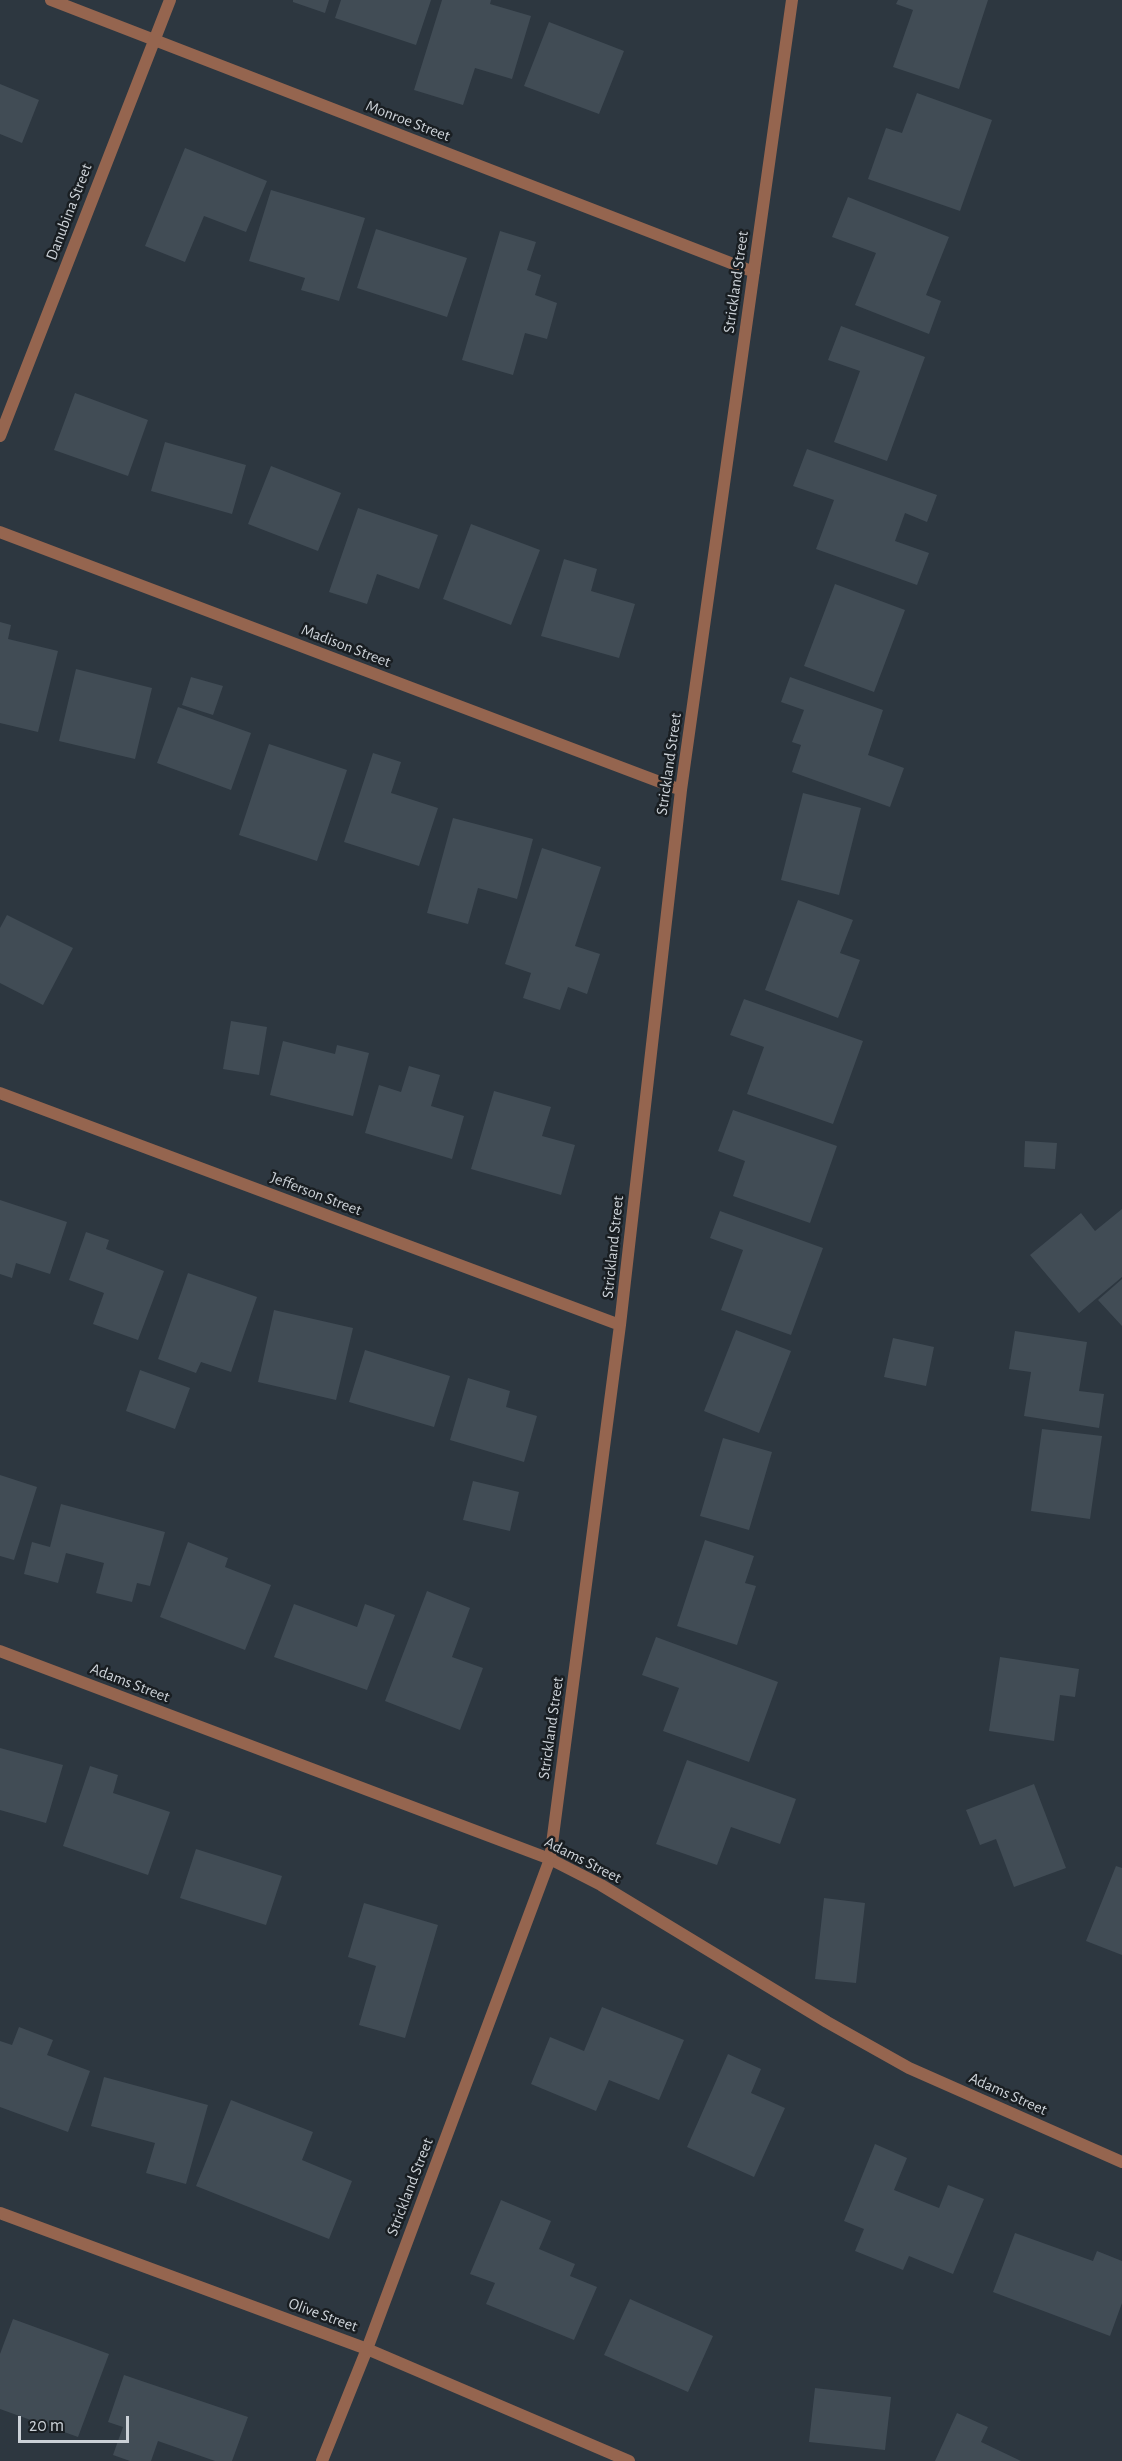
<!DOCTYPE html>
<style>
body{margin:0}
#map{position:relative;width:1122px;height:2461px;overflow:hidden;background:#2d3740;font-family:"Alegreya Sans",sans-serif}
canvas{display:block}
.scale{position:absolute;left:18px;top:2416px;width:111px;height:27px;box-sizing:border-box;border:3px solid #ccd2d8;border-top:0;padding-left:8px;font-size:18px;line-height:21px;white-space:nowrap;color:#ccd2d8;-webkit-text-stroke:4px #191e22;paint-order:stroke}
</style>
<div id="map">
<canvas width="1122" height="2461"></canvas>
<div class="scale">20 m</div>
</div>
<script>
const ctx = document.querySelector('canvas').getContext('2d');
ctx.lineJoin = 'round';
function paint(path, color) {
  ctx.fillStyle = color;
  ctx.fill(path, 'evenodd');
}
function shape(rows) {
  const path = new Path2D();
  for (const r of rows) {
    path.moveTo(r[0], r[1]);
    for (let i = 2; i < r.length; i += 2) path.lineTo(r[i], r[i + 1]);
  }
  return path;
}
function strokePath(path, color, width, dash) {
  ctx.strokeStyle = color;
  ctx.lineWidth = width;
  ctx.lineCap = dash ? 'butt' : 'round';
  ctx.setLineDash(dash || []);
  ctx.stroke(path);
}
function drawText(font, color, halo, rows, align = 'center') {
  ctx.font = font + ' "Alegreya Sans",sans-serif';
  ctx.lineWidth = 5;
  ctx.setLineDash([]);
  ctx.textBaseline = 'middle';
  ctx.strokeStyle = halo;
  ctx.fillStyle = color;
  for (const [text, x, y, turn = 0] of rows) {
    ctx.save();
    ctx.translate(x, y);
    ctx.rotate((+turn || 0) * Math.PI / 180);
    ctx.textAlign = isNaN(turn) ? turn : align;
    if (halo) ctx.strokeText(text, 0, 0);
    ctx.fillText(text, 0, 0);
    ctx.restore();
  }
}
paint(shape([
 [293,0,329,0,325,13,293,2],
 [341,0,431,0,416,45,335,18],
 [442,0,491,0,490,4,531,16,512,79,475,68,463,105,414,90],
 [898,0,988,0,959,89,893,67,913,10,896,4],
 [549,22,624,51,599,114,524,86],
 [0,84,39,100,22,143,0,134],
 [917,93,992,120,960,211,868,179,886,128,902,133],
 [185,148,267,181,246,232,204,216,185,262,145,246],
 [271,190,365,218,339,301,301,290,305,278,249,261],
 [848,197,949,237,926,295,941,301,929,334,855,305,876,253,832,237],
 [376,229,467,258,447,317,357,288],
 [500,231,536,242,527,270,541,275,535,295,557,303,547,339,525,333,513,375,462,360],
 [841,326,925,357,887,461,834,442,860,371,828,360],
 [75,393,148,420,128,476,54,450],
 [165,442,246,465,232,514,151,491],
 [807,449,937,495,927,522,905,513,895,541,929,553,917,585,816,549,834,500,793,486],
 [271,466,341,493,318,551,248,524],
 [358,508,438,535,419,589,377,574,367,604,329,592],
 [471,524,540,550,511,625,443,599],
 [564,559,597,569,591,591,635,604,619,658,541,636],
 [835,584,905,610,874,692,804,666],
 [0,622,11,625,8,639,58,651,38,732,0,723],
 [76,669,152,688,135,759,59,741],
 [191,677,223,686,213,715,182,705],
 [790,677,883,710,868,755,904,768,890,807,792,772,801,745,792,742,804,710,781,702],
 [178,707,251,733,231,790,157,763],
 [269,744,347,770,317,861,239,835],
 [373,753,401,762,391,793,438,808,419,866,344,842],
 [803,793,861,808,839,895,781,880],
 [453,818,533,839,517,899,478,888,468,924,427,913],
 [542,848,601,867,575,946,600,954,587,994,568,987,560,1010,523,998,531,973,505,964],
 [798,900,853,920,840,953,860,960,838,1018,765,990],
 [7,915,73,948,43,1005,0,983,0,928],
 [744,999,863,1041,833,1124,747,1094,764,1047,730,1035],
 [231,1021,267,1027,259,1075,223,1069],
 [283,1041,335,1054,337,1045,369,1053,353,1116,270,1095],
 [409,1066,440,1075,431,1106,464,1116,452,1159,365,1133,379,1085,401,1092],
 [494,1091,551,1107,542,1136,575,1145,561,1195,471,1169],
 [733,1110,837,1146,810,1223,733,1196,745,1161,718,1151],
 [1025,1141,1057,1143,1055,1169,1024,1167],
 [0,1200,67,1222,50,1274,16,1263,12,1278,0,1274],
 [1122,1209,1122,1277,1079,1313,1030,1255,1081,1213,1095,1231],
 [720,1211,823,1248,791,1335,721,1310,743,1250,710,1238],
 [86,1232,109,1240,106,1249,164,1271,138,1340,93,1324,104,1293,69,1280],
 [188,1273,257,1297,231,1372,201,1362,196,1373,158,1359],
 [1122,1279,1122,1326,1098,1300],
 [274,1310,353,1328,336,1400,258,1382],
 [736,1330,791,1351,759,1433,704,1411],
 [1015,1331,1087,1342,1079,1391,1104,1394,1099,1428,1024,1416,1031,1372,1009,1369],
 [893,1338,934,1347,926,1386,884,1377],
 [365,1350,450,1376,434,1427,349,1402],
 [140,1370,190,1388,175,1429,126,1411],
 [468,1378,510,1391,506,1407,537,1416,524,1462,450,1440],
 [1042,1429,1102,1436,1090,1519,1031,1511],
 [723,1438,772,1452,749,1530,700,1516],
 [0,1475,37,1487,14,1560,0,1556],
 [473,1481,519,1492,510,1531,463,1520],
 [61,1504,165,1532,150,1586,137,1583,132,1602,96,1593,104,1563,66,1553,58,1583,24,1574,32,1542,50,1547],
 [705,1540,754,1556,745,1583,756,1586,737,1645,677,1626],
 [188,1542,228,1558,225,1567,271,1585,245,1650,160,1617],
 [427,1591,470,1608,452,1657,483,1668,460,1730,385,1701],
 [294,1604,357,1627,365,1604,395,1615,367,1690,274,1657],
 [656,1637,778,1682,749,1762,663,1731,679,1688,642,1675],
 [1000,1657,1079,1669,1075,1697,1060,1695,1054,1741,989,1731],
 [0,1748,63,1765,46,1823,0,1810],
 [687,1760,796,1799,780,1844,731,1827,717,1865,656,1844],
 [90,1766,118,1775,113,1793,170,1812,148,1875,63,1846],
 [1034,1784,1066,1868,1014,1887,996,1839,980,1845,966,1810],
 [196,1849,282,1876,266,1925,180,1898],
 [1116,1866,1122,1868,1122,1955,1086,1941],
 [824,1898,865,1903,856,1983,815,1979],
 [364,1903,438,1925,405,2038,359,2025,376,1966,348,1957],
 [602,2007,684,2040,659,2100,609,2080,596,2111,531,2084,550,2037,584,2051],
 [19,2027,53,2040,47,2055,90,2071,68,2132,0,2107,0,2041,12,2045],
 [728,2054,761,2069,751,2093,785,2108,754,2177,687,2147],
 [104,2077,208,2105,186,2184,146,2173,155,2143,91,2126],
 [231,2100,313,2132,302,2160,352,2181,329,2239,196,2186],
 [875,2144,907,2158,894,2190,939,2208,948,2185,984,2199,953,2274,909,2256,903,2270,855,2251,864,2229,844,2221],
 [501,2200,551,2221,539,2249,575,2264,570,2276,597,2287,574,2340,486,2304,495,2283,470,2274],
 [1015,2233,1093,2261,1097,2251,1122,2261,1122,2303,1110,2336,993,2292],
 [630,2299,713,2336,688,2392,604,2355],
 [13,2319,109,2354,78,2437,0,2409,0,2354],
 [124,2375,248,2417,232,2461,215,2461,158,2441,151,2461,130,2461,113,2455,123,2427,108,2422],
 [815,2388,891,2397,885,2450,809,2442],
 [957,2413,988,2427,981,2442,1021,2461,935,2461]
]), '#414c55');
strokePath(shape([
 [51,0,754,272],
 [0,532,681,790],
 [0,1093,620,1325],
 [0,1651,550,1859,601,1885,827,2022,909,2068,1122,2162],
 [0,2213,367,2349,629,2461],
 [322,2461,367,2349,550,1859,620,1325,681,790,792,0]
]), '#95654f', 12);
strokePath(shape([
 [0,436,170,0]
]), '#95654f', 12);
drawText('16px', '#ccd2d8', '#191e22', [
 ["Monroe Street",408,121,21],
 ["Danubina Street",69,212,-69],
 ["Strickland Street",736,282,-82],
 ["Madison Street",346,646,21],
 ["Strickland Street",669,764,-82],
 ["Jefferson Street",316,1194,21],
 ["Strickland Street",613,1247,-84],
 ["Adams Street",130,1683,21],
 ["Strickland Street",551,1728,-82],
 ["Adams Street",583,1860,27],
 ["Adams Street",1008,2094,24],
 ["Strickland Street",410,2187,-69],
 ["Olive Street",323,2315,20]
]);
</script>
